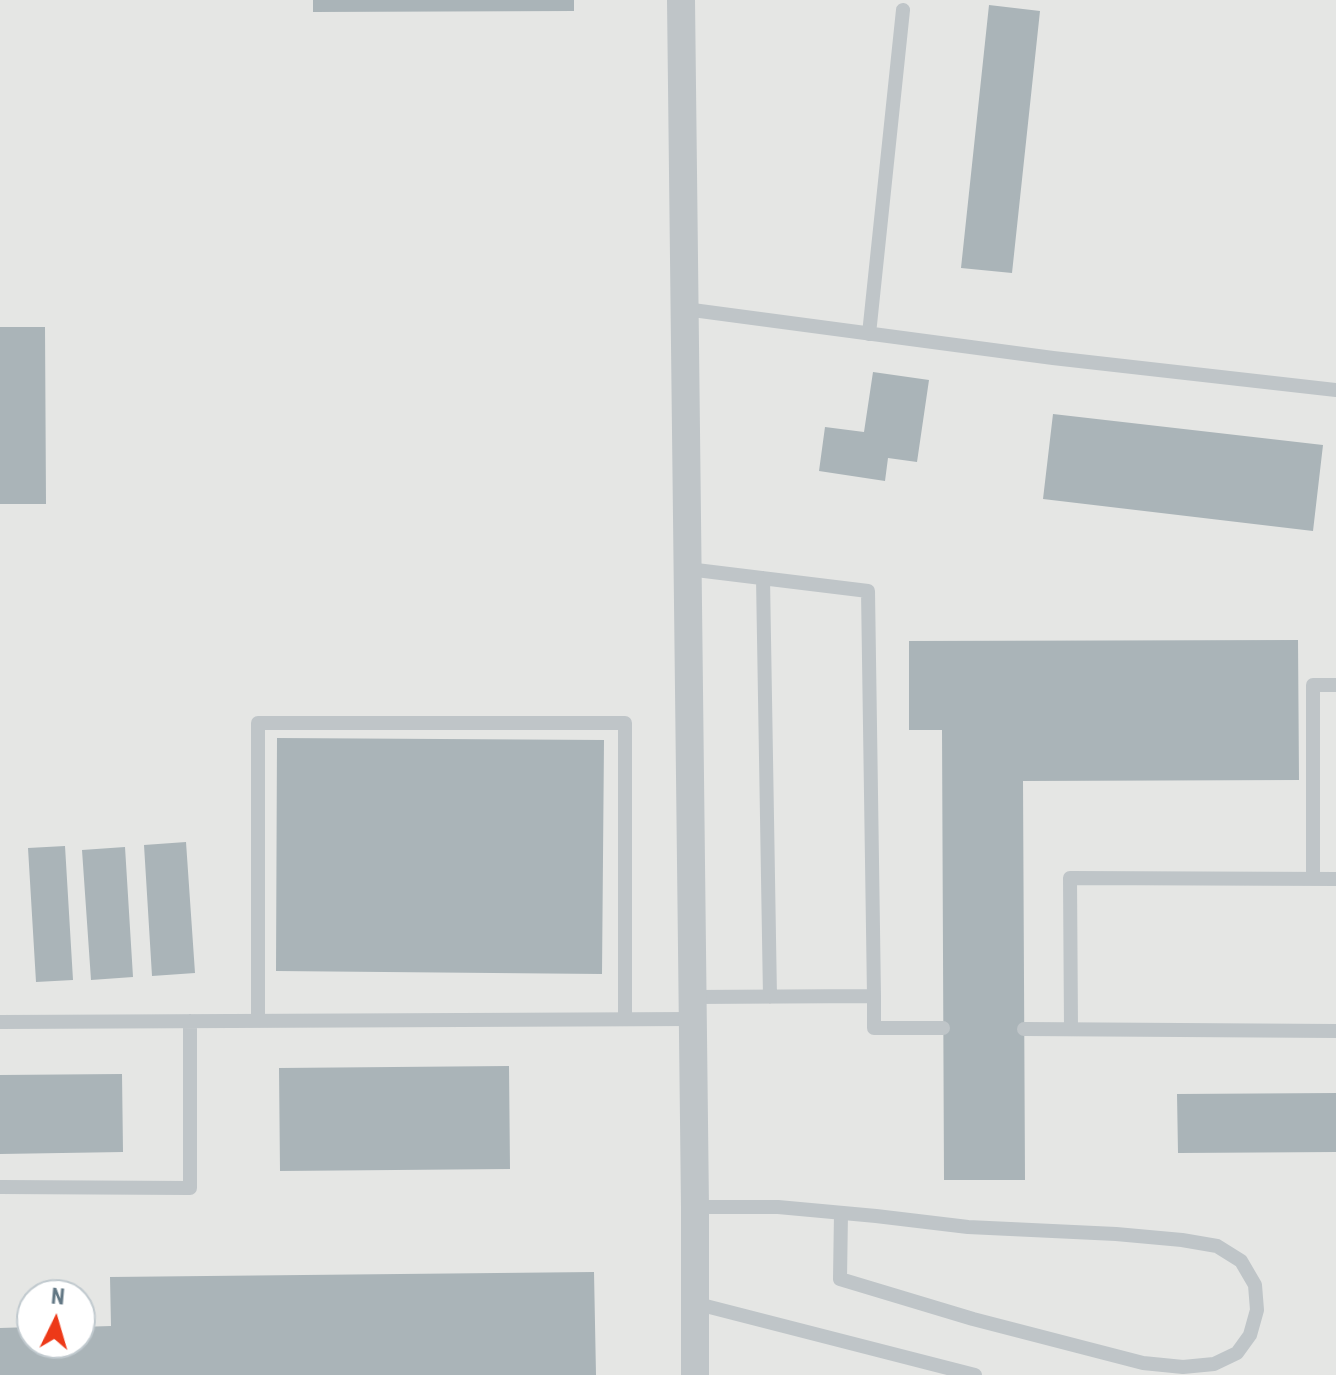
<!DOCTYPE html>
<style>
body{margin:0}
#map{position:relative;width:1336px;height:1375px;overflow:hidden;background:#f5f5f0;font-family:"Roboto Condensed",sans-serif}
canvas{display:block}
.north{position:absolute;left:16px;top:1279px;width:80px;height:80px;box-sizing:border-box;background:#fff;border:2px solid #c0c9ce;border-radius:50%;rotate:5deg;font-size:22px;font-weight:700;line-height:32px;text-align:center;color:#627784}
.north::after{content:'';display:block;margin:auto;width:28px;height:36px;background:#ed3918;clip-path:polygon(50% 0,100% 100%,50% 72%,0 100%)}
</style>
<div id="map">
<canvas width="1336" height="1375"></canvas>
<div class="north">N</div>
</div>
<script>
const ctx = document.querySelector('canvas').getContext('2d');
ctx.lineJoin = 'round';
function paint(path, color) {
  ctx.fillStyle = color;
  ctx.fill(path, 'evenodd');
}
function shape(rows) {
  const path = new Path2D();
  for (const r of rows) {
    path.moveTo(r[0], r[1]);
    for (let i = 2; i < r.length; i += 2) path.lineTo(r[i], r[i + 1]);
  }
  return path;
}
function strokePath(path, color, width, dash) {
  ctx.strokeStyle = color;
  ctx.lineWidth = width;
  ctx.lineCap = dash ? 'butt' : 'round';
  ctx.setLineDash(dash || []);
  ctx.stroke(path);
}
paint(shape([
 [0,0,1336,0,1336,1375,0,1375],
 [32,1295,80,1295,80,1343,32,1343]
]), '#e5e6e4');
paint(shape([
 [313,0,574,0,574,11,313,12],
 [989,5,1040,11,1012,273,961,268],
 [0,327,45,327,46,504,0,504],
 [873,372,929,380,917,462,888,458,885,481,819,471,825,427,864,432],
 [1053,414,1323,445,1313,531,1043,499],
 [1298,640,1299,780,1023,781,1025,1180,944,1180,942,730,909,730,909,641],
 [277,738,604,740,602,974,276,971],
 [186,842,195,973,152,976,144,845],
 [65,846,73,980,36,982,28,848],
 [125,847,133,977,91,980,82,850],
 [509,1066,510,1169,280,1171,279,1068],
 [122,1074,123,1152,0,1154,0,1075],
 [1336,1093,1336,1152,1178,1153,1177,1094],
 [594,1272,596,1375,0,1375,0,1328,32,1327,32,1343,80,1343,80,1327,111,1326,110,1277]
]), '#aab4b8');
strokePath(shape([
 [685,309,1053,358,1336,390],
 [869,334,903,10],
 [688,569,868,591,874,996,693,997],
 [763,578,770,997],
 [1313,878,1313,685,1336,685],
 [874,996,874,1028,943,1028],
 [258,1021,258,723,625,723,625,1019],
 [0,1022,693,1019],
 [1024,1029,1336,1031],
 [1071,1029,1070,878,1336,879],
 [0,1187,190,1188,190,1021],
 [695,1207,778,1207,876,1216,968,1227,1116,1234,1182,1240,1217,1246,1241,1261,1255,1285,1257,1310,1250,1335,1237,1353,1214,1364,1183,1367,1143,1363,973,1319,840,1279,841,1213],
 [694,1303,975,1375]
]), '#bfc5c8', 14);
strokePath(shape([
 [681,0,695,1207,695,1375]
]), '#bfc5c8', 28);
</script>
